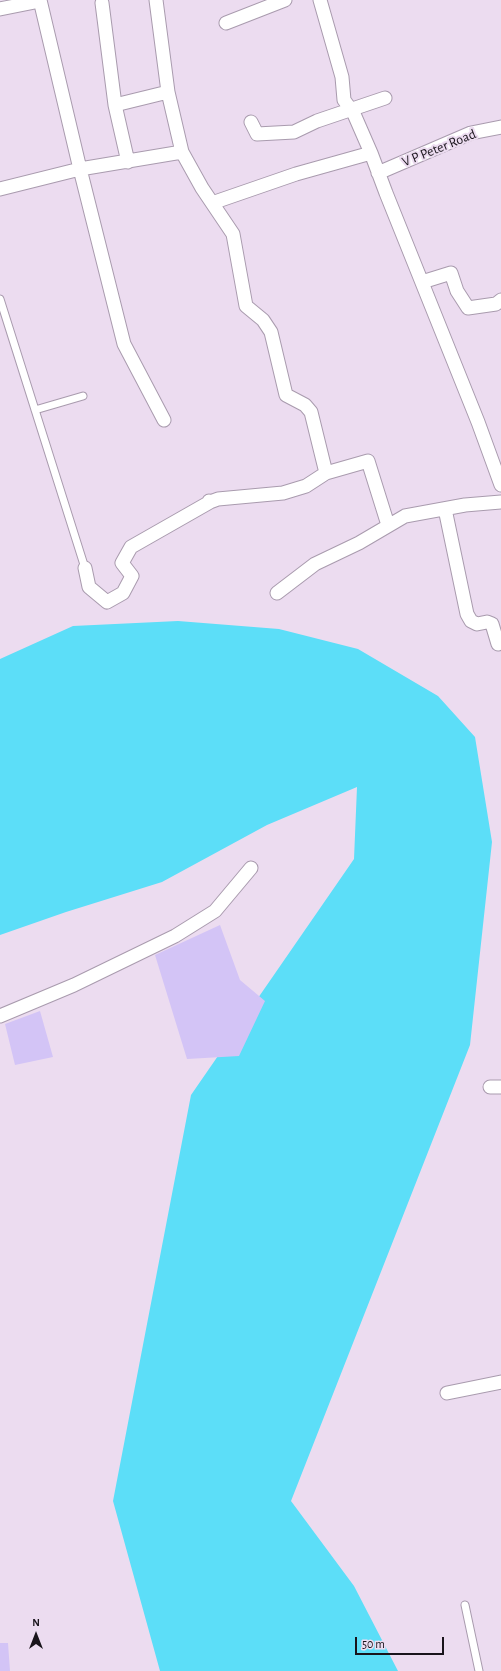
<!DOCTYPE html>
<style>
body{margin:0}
#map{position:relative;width:501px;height:1671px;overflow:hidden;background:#ecdcf0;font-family:"Alegreya Sans",sans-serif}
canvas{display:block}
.north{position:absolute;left:16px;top:1615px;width:40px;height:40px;-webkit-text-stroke:3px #ecdcf0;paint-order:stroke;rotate:0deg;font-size:11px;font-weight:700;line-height:16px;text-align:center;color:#19141b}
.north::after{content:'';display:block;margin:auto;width:14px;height:18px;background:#19141b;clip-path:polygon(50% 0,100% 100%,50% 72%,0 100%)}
.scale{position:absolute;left:355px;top:1637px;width:89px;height:18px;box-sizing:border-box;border:2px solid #19141b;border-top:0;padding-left:5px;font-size:12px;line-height:14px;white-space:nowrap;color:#19141b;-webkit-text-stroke:3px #ecdcf0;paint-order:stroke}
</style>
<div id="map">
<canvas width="501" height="1671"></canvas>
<div class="north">N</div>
<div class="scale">50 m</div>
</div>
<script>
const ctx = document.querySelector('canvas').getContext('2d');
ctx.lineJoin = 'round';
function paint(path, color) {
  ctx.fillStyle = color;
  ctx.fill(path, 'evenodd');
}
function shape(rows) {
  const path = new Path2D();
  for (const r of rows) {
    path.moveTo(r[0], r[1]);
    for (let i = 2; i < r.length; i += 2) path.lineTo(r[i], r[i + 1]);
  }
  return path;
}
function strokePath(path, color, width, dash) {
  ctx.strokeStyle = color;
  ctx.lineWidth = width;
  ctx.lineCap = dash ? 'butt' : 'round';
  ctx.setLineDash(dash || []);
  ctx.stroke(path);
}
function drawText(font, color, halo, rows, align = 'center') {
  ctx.font = font + ' "Alegreya Sans",sans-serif';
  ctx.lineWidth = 4;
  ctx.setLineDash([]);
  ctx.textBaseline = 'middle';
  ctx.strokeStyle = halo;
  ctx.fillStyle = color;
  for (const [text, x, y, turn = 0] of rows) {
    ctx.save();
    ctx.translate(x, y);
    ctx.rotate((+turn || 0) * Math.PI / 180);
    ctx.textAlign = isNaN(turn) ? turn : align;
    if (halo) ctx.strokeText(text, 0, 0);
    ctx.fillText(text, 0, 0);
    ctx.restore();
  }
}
paint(shape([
 [178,621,279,629,358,649,438,696,475,737,492,842,470,1045,291,1501,354,1586,398,1671,160,1671,113,1501,191,1095,354,859,357,787,267,825,162,882,66,912,0,935,0,659,73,626]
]), '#5cdef8');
paint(shape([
 [220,925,240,980,265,1001,239,1056,187,1059,155,955],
 [40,1011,53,1057,15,1065,5,1024],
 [0,1643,8,1643,10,1671,0,1671]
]), '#d3c4f6');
const lane = shape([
 [0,299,85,568],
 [35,410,83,396],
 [465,1605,479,1671]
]);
const street = shape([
 [40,0,80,169,124,344,164,420],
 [156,0,168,92,182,152],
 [320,0,342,77,344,100,354,114,371,153,386,193,478,422,501,485],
 [102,3,115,105,128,162],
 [0,9,40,1],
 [226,23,285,0],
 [115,105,168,92],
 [251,122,257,134,294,132,317,121,385,98],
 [378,173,471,133,501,127],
 [0,189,80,169,182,152,202,188,233,234,246,306,263,320,271,332,286,395,305,405,311,412,326,473,368,461,388,525],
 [212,203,296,174,371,153],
 [422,282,451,273,457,291,468,308,496,304,501,300],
 [209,501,210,502,218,499,283,493,306,486,326,473],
 [445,509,467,614,471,621,477,624,487,622,492,624,498,644],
 [85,568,89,587,107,602,123,593,132,576,122,563,131,547,210,502],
 [277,593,315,564,359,543,405,516,465,505,501,502],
 [0,1016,74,985,175,936,215,911,251,868],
 [490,1087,501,1087],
 [447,1393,501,1382]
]);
strokePath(lane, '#a99bae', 9);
strokePath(street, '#a99bae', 15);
strokePath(lane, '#fff', 7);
strokePath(street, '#fff', 13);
drawText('14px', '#19141b', '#ecdcf0', [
 ["V P Peter Road",439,148,-22]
]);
</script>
